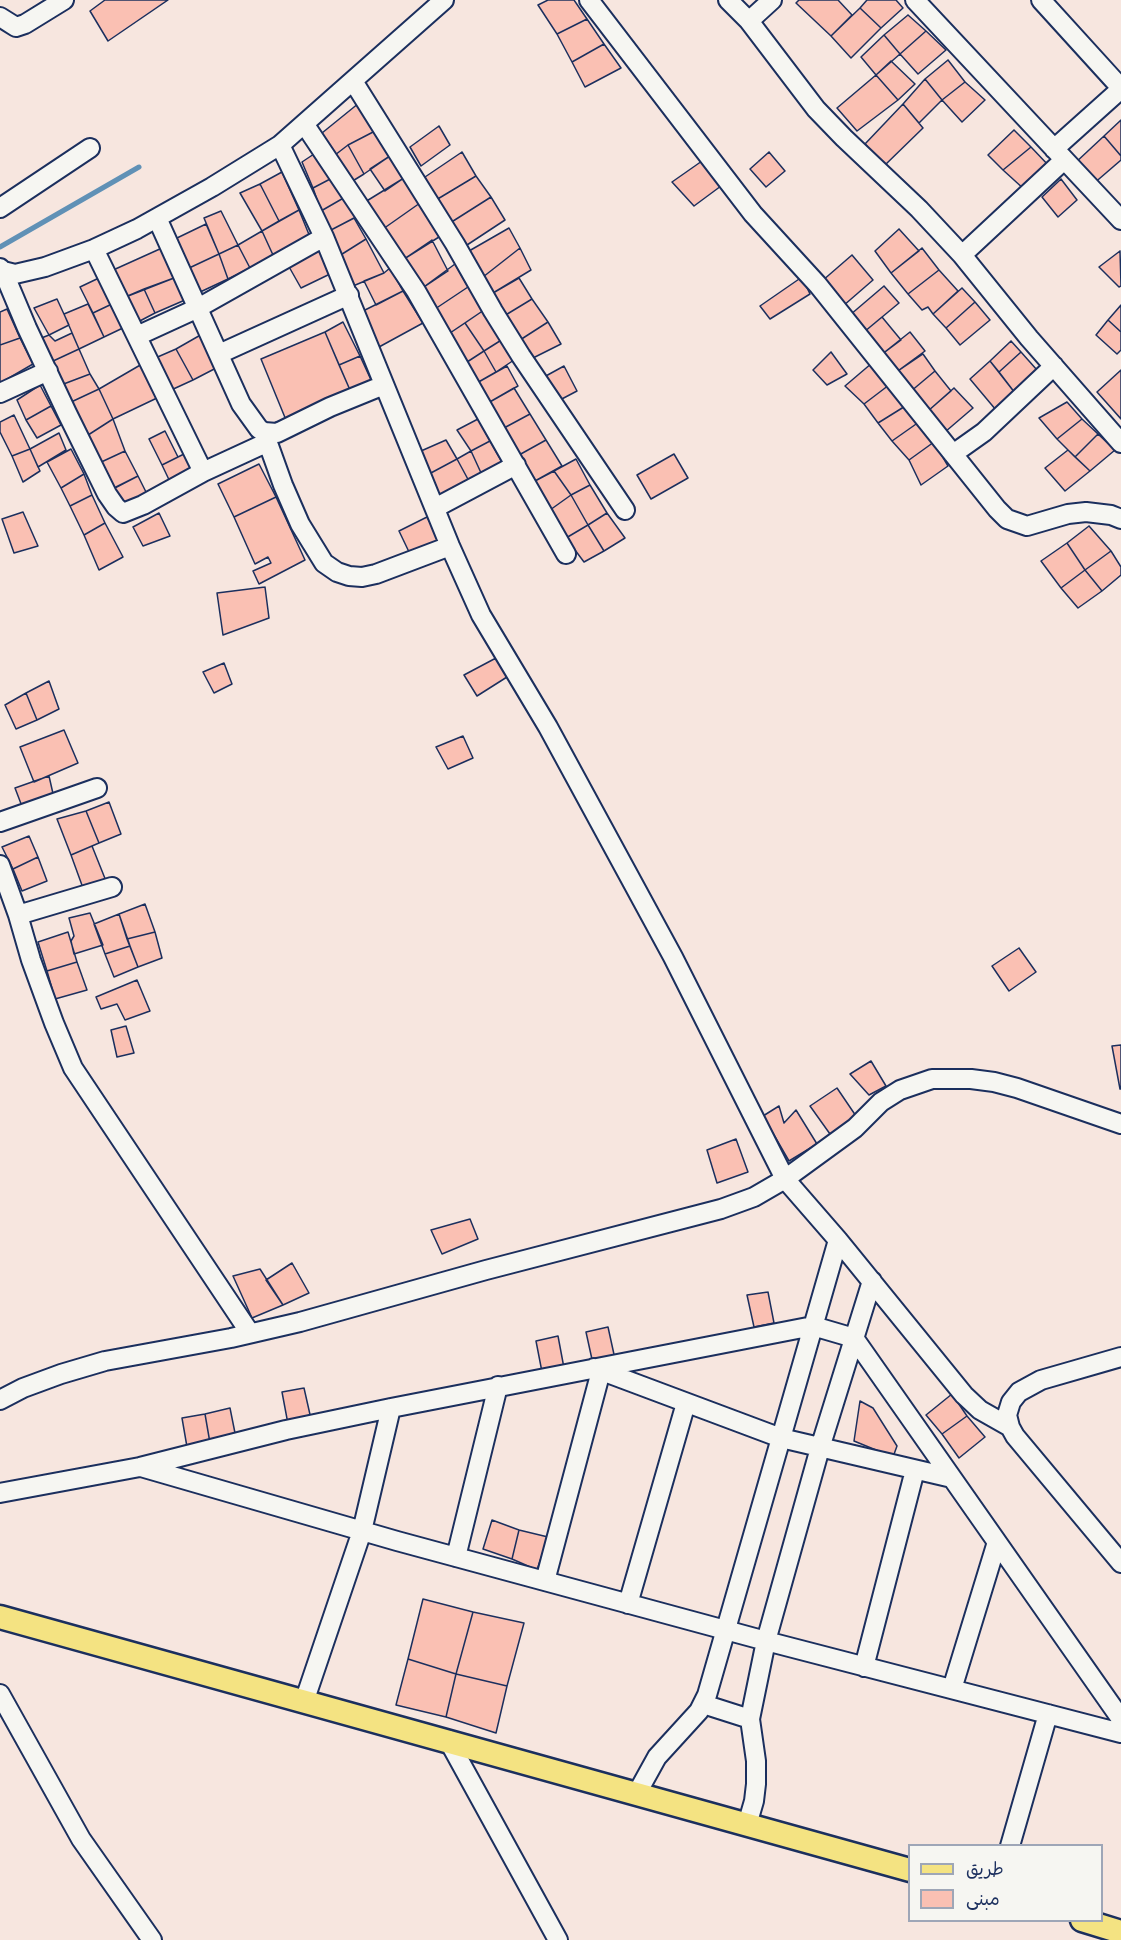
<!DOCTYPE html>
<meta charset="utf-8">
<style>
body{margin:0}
#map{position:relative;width:1121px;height:1940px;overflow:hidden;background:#f7e6df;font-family:Sriracha,"Playpen Sans Arabic",sans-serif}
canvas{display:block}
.legend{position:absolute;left:908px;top:1844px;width:195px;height:78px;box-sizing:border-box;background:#f6f6f2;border:2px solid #9ea6b7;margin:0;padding:8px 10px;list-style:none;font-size:18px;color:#1b2f5e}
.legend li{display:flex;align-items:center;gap:12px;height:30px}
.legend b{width:30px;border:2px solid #9ea6b7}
</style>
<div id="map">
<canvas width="1121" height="1940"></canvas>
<ul class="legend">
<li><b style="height:8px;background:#f4e382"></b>طريق</li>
<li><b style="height:16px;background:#fac0b3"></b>مبنى</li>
</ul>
</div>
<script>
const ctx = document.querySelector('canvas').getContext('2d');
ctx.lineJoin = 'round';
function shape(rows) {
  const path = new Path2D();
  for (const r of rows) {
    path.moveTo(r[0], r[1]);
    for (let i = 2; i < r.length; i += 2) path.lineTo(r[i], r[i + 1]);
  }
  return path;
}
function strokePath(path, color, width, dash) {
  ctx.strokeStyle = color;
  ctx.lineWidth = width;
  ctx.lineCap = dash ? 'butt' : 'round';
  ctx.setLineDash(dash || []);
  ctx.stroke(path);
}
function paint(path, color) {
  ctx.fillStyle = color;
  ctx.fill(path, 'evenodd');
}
strokePath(shape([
 [0,247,139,167]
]), '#6091b6', 5);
const building = shape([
 [105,0,168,0,108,41,90,11,105,0],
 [548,0,574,0,587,19,557,34,538,5,548,0],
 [799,0,838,0,852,15,831,36,796,3,799,0],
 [867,0,896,0,903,8,881,28,860,8,867,0],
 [860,8,881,28,851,58,831,36,860,8],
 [908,15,926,31,900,54,884,35,908,15],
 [587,19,604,44,572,62,557,34,587,19],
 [926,31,946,50,918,74,900,54,926,31],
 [884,35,900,54,876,75,861,57,884,35],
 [604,44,621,68,585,87,572,62,604,44],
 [948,60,965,82,942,100,925,79,948,60],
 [891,61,915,84,898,100,876,75,891,61],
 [876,75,898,100,857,131,837,108,876,75],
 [925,79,942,100,919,123,903,104,925,79],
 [965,82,985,100,962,122,942,100,965,82],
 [359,103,375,131,348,145,335,155,322,133,359,103],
 [903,104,923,128,884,166,865,144,903,104],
 [1121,120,1121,156,1104,136,1121,120],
 [439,126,450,145,421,166,410,147,439,126],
 [1014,130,1031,147,1003,170,988,155,1014,130],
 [375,131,390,156,364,174,348,145,375,131],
 [1104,136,1121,156,1121,160,1092,185,1074,164,1104,136],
 [348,145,364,174,351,182,335,155,348,145],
 [1031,147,1051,168,1025,190,1003,170,1031,147],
 [317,152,334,177,313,188,302,162,317,152],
 [462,152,476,176,436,200,425,177,462,152],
 [769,152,785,171,766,187,750,169,769,152],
 [390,156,404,178,385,191,370,169,390,156],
 [702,161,721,186,694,206,672,182,702,161],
 [282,172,299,210,279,221,260,184,282,172],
 [476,176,491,197,450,223,436,200,476,176],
 [334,177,347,196,321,211,313,188,334,177],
 [404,178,420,203,383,229,365,202,404,178],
 [1061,179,1077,200,1058,217,1042,197,1061,179],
 [260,184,279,221,262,231,240,193,260,184],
 [347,196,358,216,331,230,321,211,347,196],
 [491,197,505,220,467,245,450,223,491,197],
 [420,203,439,237,404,259,383,229,420,203],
 [299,210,310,237,273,255,262,231,299,210],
 [221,211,238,245,219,254,204,218,221,211],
 [354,218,366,239,339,256,331,230,354,218],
 [206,224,219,254,187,269,177,238,206,224],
 [509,228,520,248,483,277,469,251,509,228],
 [899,229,919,251,891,273,875,251,899,229],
 [262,231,273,255,250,268,238,245,262,231],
 [366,239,384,273,353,286,339,256,366,239],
 [432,240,448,271,421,289,404,259,432,240],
 [238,245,250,268,228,279,219,254,238,245],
 [162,248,174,278,123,298,111,271,162,248],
 [318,248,330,274,301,288,288,265,318,248],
 [520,248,531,270,493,293,483,277,520,248],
 [922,248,939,270,908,294,891,273,922,248],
 [1120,251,1121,286,1119,287,1099,267,1120,251],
 [219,254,228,279,198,293,187,269,219,254],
 [852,255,873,280,843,306,822,281,852,255],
 [455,264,468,287,432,311,421,289,455,264],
 [390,268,403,291,376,305,364,281,384,273,390,268],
 [939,270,958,291,933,314,928,307,922,310,908,294,939,270],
 [101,277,114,303,93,313,80,287,101,277],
 [802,277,810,294,770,319,760,306,802,277],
 [174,278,185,300,155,313,144,289,174,278],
 [519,278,532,299,504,316,493,293,519,278],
 [884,286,899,303,864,332,850,315,884,286],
 [468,287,484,310,447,335,432,311,468,287],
 [962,288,975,302,946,328,933,314,962,288],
 [144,289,155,313,136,323,123,298,144,289],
 [403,291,423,323,379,347,363,311,403,291],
 [57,299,69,325,49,335,34,308,57,299],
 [532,299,548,322,520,340,504,316,532,299],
 [975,302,990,320,960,345,946,328,975,302],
 [114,303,125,327,104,337,93,313,114,303],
 [88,304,104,337,79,349,64,314,88,304],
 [1121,305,1121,332,1108,320,1121,305],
 [7,309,20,338,0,345,0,312,7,309],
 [484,310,503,339,484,351,465,323,484,310],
 [882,317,901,340,881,355,864,332,882,317],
 [1108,320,1121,332,1121,350,1117,354,1096,335,1108,320],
 [343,322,360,356,339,365,325,332,343,322],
 [548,322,561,344,531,359,520,340,548,322],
 [465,323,484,351,464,364,447,335,465,323],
 [325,332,350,390,286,420,261,359,325,332],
 [910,332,925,351,895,373,881,355,910,332],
 [72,333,79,349,51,362,39,339,49,335,55,341,72,333],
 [204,333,220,366,193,380,176,349,204,333],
 [20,338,33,364,0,383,0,345,20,338],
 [503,339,514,360,496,372,484,351,503,339],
 [1011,341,1021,352,999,372,990,361,1011,341],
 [79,349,90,374,61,385,51,362,79,349],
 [176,349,193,380,169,391,153,359,176,349],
 [484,351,496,372,475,384,464,364,484,351],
 [831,352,847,374,827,385,813,370,831,352],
 [1021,352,1037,370,1015,393,999,372,1021,352],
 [923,354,935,371,910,392,895,373,923,354],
 [360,356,372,382,350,390,339,365,360,356],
 [990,361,1015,393,996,410,970,379,990,361],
 [872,363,889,385,864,404,845,386,872,363],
 [142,364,157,398,113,419,99,389,142,364],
 [507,366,518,386,488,403,475,384,507,366],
 [564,366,577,391,558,401,544,377,564,366],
 [1121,370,1121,419,1097,392,1121,370],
 [935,371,951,391,928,411,910,392,935,371],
 [90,374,99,389,69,403,61,385,90,374],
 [40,385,51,406,26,420,17,400,40,385],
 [889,385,907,405,878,423,864,404,889,385],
 [514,388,530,414,504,428,488,403,514,388],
 [954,388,973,408,945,432,928,411,954,388],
 [99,389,113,419,85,437,69,403,99,389],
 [1067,402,1082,419,1057,439,1039,418,1067,402],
 [907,405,919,422,892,441,878,423,907,405],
 [51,406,61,425,37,438,26,420,51,406],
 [530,414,546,440,519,455,504,428,530,414],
 [14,415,30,449,12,456,0,432,0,422,14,415],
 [113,419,125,451,97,464,85,437,113,419],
 [478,419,490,441,471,451,457,430,478,419],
 [1082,419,1098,434,1075,457,1057,439,1082,419],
 [919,422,934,442,909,460,892,441,919,422],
 [165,431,178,457,162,465,149,439,165,431],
 [59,433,66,450,38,467,30,449,59,433],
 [1098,434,1115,450,1090,471,1075,457,1098,434],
 [446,440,457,459,429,474,421,451,446,440],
 [546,440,562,466,535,481,519,455,546,440],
 [490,441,503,464,482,475,471,451,490,441],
 [934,442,948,466,921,485,909,460,934,442],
 [30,449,40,471,23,482,12,456,30,449],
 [71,449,84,474,61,488,47,462,71,449],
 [1068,450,1090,471,1065,491,1045,468,1068,450],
 [125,451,138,476,108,491,97,464,125,451],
 [471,451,482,475,470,483,457,459,471,451],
 [184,454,194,474,172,486,162,465,184,454],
 [674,454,688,478,651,499,637,475,674,454],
 [457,459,470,483,439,499,429,474,457,459],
 [576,459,590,485,571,495,554,471,576,459],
 [259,464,276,497,234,517,218,484,259,464],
 [554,471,571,495,550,510,535,481,554,471],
 [84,474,92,495,70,506,61,488,84,474],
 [138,476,149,498,124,509,111,490,138,476],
 [590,485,607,513,588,525,571,495,590,485],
 [92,495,105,523,84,535,70,506,92,495],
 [571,495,588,525,566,538,550,510,571,495],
 [276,497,305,560,259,584,253,571,271,563,268,557,255,564,234,517,276,497],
 [23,512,38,546,14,553,2,519,23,512],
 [159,513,170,536,143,546,133,527,159,513],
 [607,513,625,538,604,551,588,525,607,513],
 [427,517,439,540,410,554,399,531,427,517],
 [105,523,123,557,99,570,84,535,105,523],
 [588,525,604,551,584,562,566,538,588,525],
 [1089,526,1111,551,1085,570,1067,543,1089,526],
 [1067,543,1085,570,1061,588,1041,561,1067,543],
 [1111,551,1121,567,1121,575,1102,591,1085,570,1111,551],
 [1085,570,1102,591,1078,608,1061,588,1085,570],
 [265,587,269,618,223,635,217,593,265,587],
 [496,658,507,677,477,696,464,675,496,658],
 [224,663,232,684,214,693,203,672,224,663],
 [49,681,59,709,37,720,26,693,49,681],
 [26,693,37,720,16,729,5,705,26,693],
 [64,730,78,763,34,782,20,747,64,730],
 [463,736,473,758,448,769,436,747,463,736],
 [49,776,54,798,23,809,15,788,49,776],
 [109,802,121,834,99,843,86,811,109,802],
 [86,811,99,843,71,855,57,819,86,811],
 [29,836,38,857,13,869,2,847,29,836],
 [92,846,106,881,83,888,71,855,92,846],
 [38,857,47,881,22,891,13,869,38,857],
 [145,904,155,932,127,939,119,914,145,904],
 [90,913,103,945,74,954,71,941,74,936,69,918,90,913],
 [119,914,130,946,105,954,94,924,119,914],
 [68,932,77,962,47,971,38,942,68,932],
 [155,932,162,958,138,967,127,939,155,932],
 [130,946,138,967,114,977,105,954,130,946],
 [1019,948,1036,972,1009,991,992,966,1019,948],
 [77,962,87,990,55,999,47,971,77,962],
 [137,980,150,1011,125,1020,117,1004,101,1009,96,997,137,980],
 [126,1026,134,1053,117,1057,111,1030,126,1026],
 [1121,1045,1121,1089,1120,1089,1112,1046,1121,1045],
 [871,1061,886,1086,869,1095,850,1074,871,1061],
 [837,1088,856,1116,830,1134,810,1106,837,1088],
 [779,1106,784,1123,796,1110,817,1144,789,1161,763,1116,779,1106],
 [736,1139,748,1172,717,1183,707,1150,736,1139],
 [470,1219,478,1239,442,1254,431,1230,470,1219],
 [292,1263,309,1293,283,1305,266,1280,292,1263],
 [260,1269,283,1305,252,1318,233,1276,260,1269],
 [768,1292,774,1323,754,1327,747,1295,768,1292],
 [608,1327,615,1359,593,1364,586,1332,608,1327],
 [558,1336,564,1368,542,1372,536,1341,558,1336],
 [304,1388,311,1419,288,1424,282,1392,304,1388],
 [952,1394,967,1416,942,1434,926,1415,952,1394],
 [860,1401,873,1408,897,1446,893,1457,854,1441,860,1401],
 [230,1408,236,1438,210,1443,205,1414,230,1408],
 [205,1414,210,1443,187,1447,182,1418,205,1414],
 [967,1416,985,1437,959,1458,942,1434,967,1416],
 [492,1520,519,1530,512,1559,483,1549,492,1520],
 [519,1530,548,1537,537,1570,512,1559,519,1530],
 [423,1599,473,1612,456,1674,408,1659,423,1599],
 [473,1612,524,1623,507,1686,456,1674,473,1612],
 [408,1659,456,1674,446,1717,396,1705,408,1659],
 [456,1674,507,1686,496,1733,446,1717,456,1674]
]);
paint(building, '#fac0b3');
strokePath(building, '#1b2f5e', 1.5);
const minor = shape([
 [589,0,753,214,818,285,997,509,1007,519,1027,526,1068,514,1086,512,1111,515,1121,519],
 [728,0,749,21,816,109,844,138,919,209,962,255,1029,338,1121,443],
 [915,0,1121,220],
 [1041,0,1121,88],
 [0,17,16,27,25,24,64,0],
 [749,21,772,0],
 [353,81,455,244,493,311,521,356,625,510],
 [305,125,416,291,566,554],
 [280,145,324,237,450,546,481,615,548,727,673,957,785,1179,838,1240,964,1395,980,1410,1010,1427],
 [1054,149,1121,89],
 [0,208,90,148],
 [157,218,241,404,259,429,264,432,277,433,330,407,384,385],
 [94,249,203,472],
 [962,255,1064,160],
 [0,268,3,271,15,274,45,267,94,249,137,229,212,187,280,145,444,0],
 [3,271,27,328,67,413,107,494,116,507,123,513,143,505,203,472,268,442],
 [137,336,198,308,324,237],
 [219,354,349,295],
 [0,393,48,371],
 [264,432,283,485,300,524,324,563,337,572,349,576,362,577,376,574,450,546],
 [953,454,984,432,1054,366],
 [435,508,516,465],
 [0,822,97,788],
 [0,865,18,915,31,960,54,1023,73,1068,250,1333],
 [18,915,112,887],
 [1121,1357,1041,1380,1019,1392,1011,1402,1007,1415,1010,1427,1015,1436,1121,1563],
 [594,1368,781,1438,952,1478],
 [0,1400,23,1388,61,1374,105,1361,231,1338,300,1322,486,1270,721,1209,754,1197,785,1179,855,1128,881,1102,900,1090,932,1079,971,1079,994,1082,1017,1088,1121,1124],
 [141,1467,397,1541,766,1641,1121,1733],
 [0,1493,140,1467,286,1430,391,1408,813,1326,854,1338,1121,1719],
 [456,1557,498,1386],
 [545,1581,601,1371],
 [628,1604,686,1403],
 [864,1667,915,1470],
 [952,1689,997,1542],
 [0,1694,81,1839,152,1940],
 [304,1702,362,1531,391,1408],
 [703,1704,750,1719],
 [448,1740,558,1940],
 [636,1795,657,1757,699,1711,707,1695,838,1240],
 [747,1825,754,1801,756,1784,756,1761,750,1719,766,1641,820,1448,872,1281],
 [1010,1846,1048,1714]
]);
const major = shape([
 [0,1617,910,1870],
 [1082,1920,1121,1932]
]);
strokePath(minor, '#1b2f5e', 22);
strokePath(major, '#1b2f5e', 27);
strokePath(minor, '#f6f6f2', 18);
strokePath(major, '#f4e382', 22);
</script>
